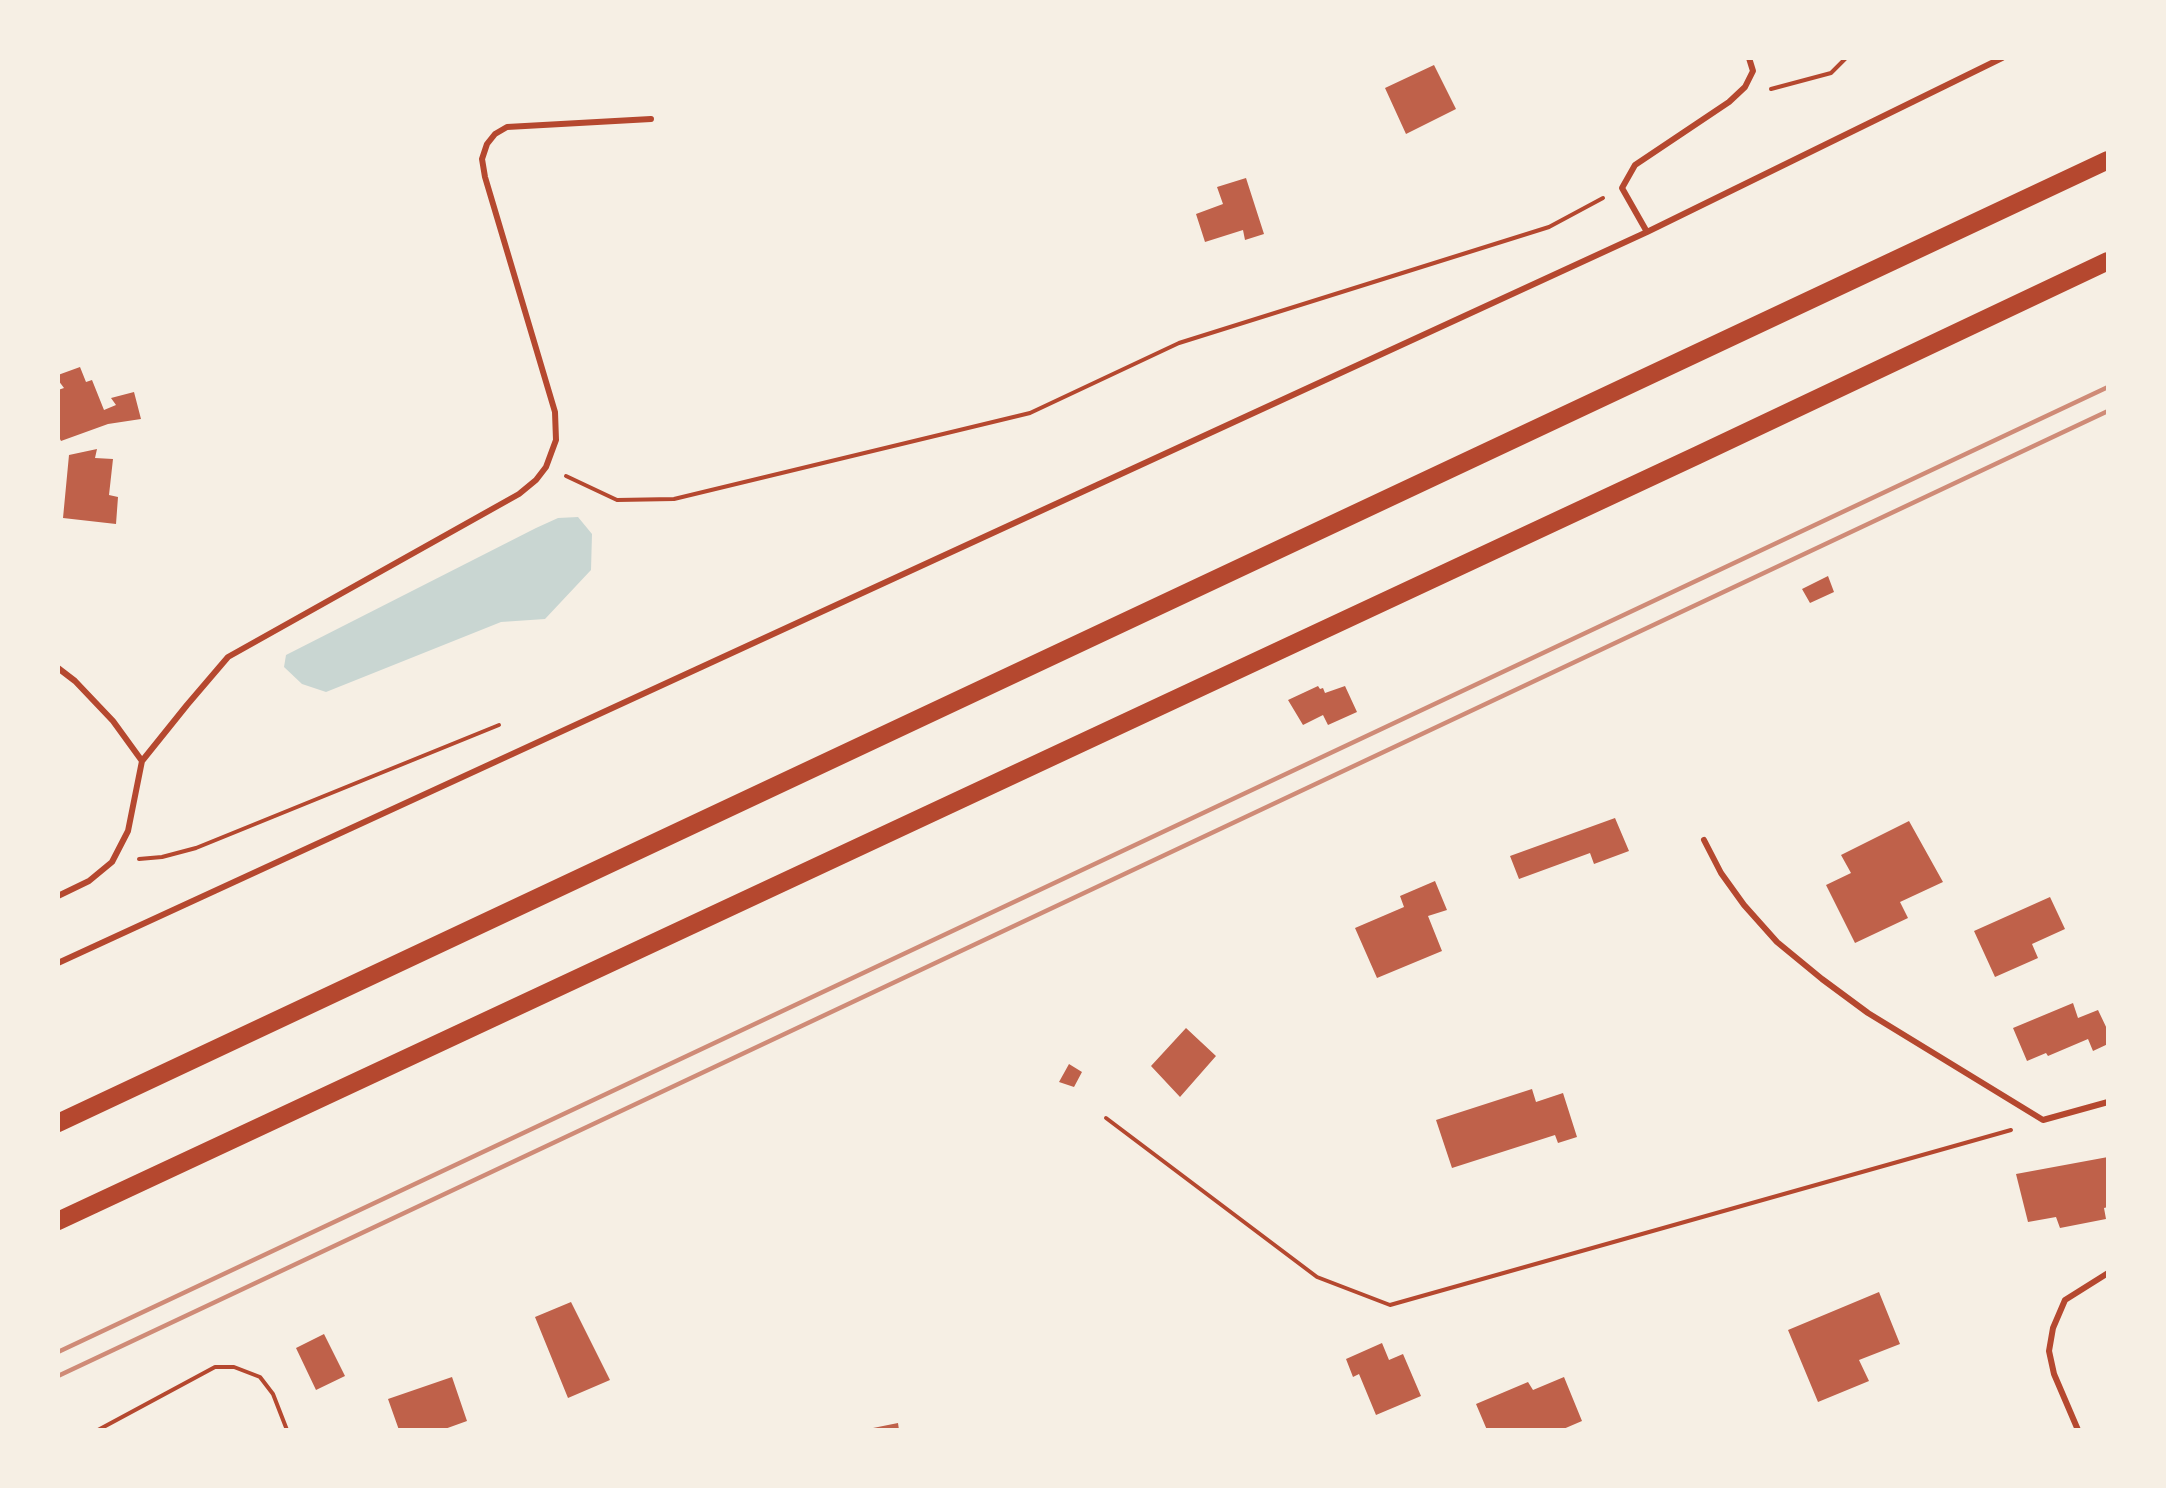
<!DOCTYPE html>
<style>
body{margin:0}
#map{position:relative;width:2166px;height:1488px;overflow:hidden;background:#f6efe4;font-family:Lato,sans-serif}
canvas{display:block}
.frame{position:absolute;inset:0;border:60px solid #f6efe4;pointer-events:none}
</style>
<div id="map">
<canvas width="2166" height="1488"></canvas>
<div class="frame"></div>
</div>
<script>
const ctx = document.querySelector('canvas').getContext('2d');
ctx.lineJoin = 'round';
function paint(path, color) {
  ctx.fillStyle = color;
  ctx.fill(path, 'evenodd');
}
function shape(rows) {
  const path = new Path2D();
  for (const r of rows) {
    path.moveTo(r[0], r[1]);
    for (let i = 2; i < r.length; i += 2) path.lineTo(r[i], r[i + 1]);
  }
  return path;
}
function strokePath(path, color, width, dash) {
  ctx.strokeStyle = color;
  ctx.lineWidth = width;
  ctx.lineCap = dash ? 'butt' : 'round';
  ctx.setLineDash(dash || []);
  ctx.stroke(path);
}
paint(shape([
 [578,517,592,534,591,570,545,619,501,622,326,692,302,684,284,667,286,655,536,528,558,518]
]), '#c9d6d2');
paint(shape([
 [1434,65,1456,109,1406,134,1385,88],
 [1246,178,1264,234,1245,240,1243,230,1205,242,1196,214,1223,204,1217,187],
 [80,367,86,382,92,380,104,410,116,405,111,398,134,392,141,419,108,424,61,441,58,435,58,390,64,388,58,380,58,375],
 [97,449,95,458,113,459,109,495,118,497,116,524,63,518,69,455],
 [1828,576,1834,592,1810,603,1802,589],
 [1318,686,1320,689,1323,688,1325,693,1345,686,1357,712,1328,725,1323,715,1303,725,1288,700],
 [1615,818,1629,851,1594,864,1590,853,1519,879,1510,856],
 [1909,821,1943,882,1900,902,1908,918,1855,943,1826,885,1851,873,1841,855],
 [1435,881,1447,910,1428,916,1442,951,1377,978,1355,928,1404,907,1400,896],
 [2050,897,2065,929,2032,944,2038,958,1995,977,1974,931],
 [2073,1003,2078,1018,2098,1010,2108,1031,2108,1044,2093,1051,2088,1039,2048,1056,2046,1053,2027,1061,2013,1028],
 [1186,1028,1216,1056,1180,1097,1151,1066],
 [1069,1064,1082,1072,1074,1087,1059,1082],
 [1532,1089,1536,1102,1563,1093,1577,1137,1558,1143,1555,1135,1452,1168,1436,1120],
 [2108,1157,2108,1207,2104,1208,2106,1219,2060,1228,2056,1217,2028,1222,2016,1174],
 [1879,1292,1900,1344,1859,1360,1869,1381,1818,1402,1788,1330],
 [571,1302,610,1380,568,1398,535,1317],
 [324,1334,345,1376,316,1390,296,1348],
 [1382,1343,1389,1360,1403,1354,1421,1396,1376,1415,1359,1374,1353,1377,1346,1359],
 [452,1377,467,1421,442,1430,399,1430,388,1399],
 [1564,1377,1582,1421,1561,1430,1487,1430,1476,1404,1528,1382,1533,1390],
 [898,1423,899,1430,873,1430,873,1428]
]), '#bf614a');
strokePath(shape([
 [1771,89,1831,73,1846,58],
 [566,476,617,500,674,499,1030,413,1179,343,1549,227,1603,198],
 [139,859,162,857,196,848,499,725],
 [1106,1118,1317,1277,1390,1305,2011,1130],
 [98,1430,215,1367,234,1367,260,1377,273,1394,287,1430]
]), '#b5482f', 4);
strokePath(shape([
 [1647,232,1622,188,1635,165,1729,102,1745,87,1753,71,1749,58],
 [58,668,75,681,113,721,142,761,128,831,112,862,89,881,58,896],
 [142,761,187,705,228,657,519,494,536,480,546,467,556,440,555,412,485,177,482,159,487,144,495,134,507,127,651,119],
 [1704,840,1721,873,1744,905,1777,942,1822,979,1868,1013,2043,1120,2108,1102],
 [58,963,1647,232,2002,58],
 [2078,1430,2054,1374,2049,1351,2053,1328,2065,1300,2108,1273]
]), '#b5482f', 6);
strokePath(shape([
 [58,1123,2108,160],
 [58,1221,1698,455,2108,261]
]), '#b5482f', 18);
strokePath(shape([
 [58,1352,2108,387],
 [58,1376,2108,411]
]), '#cf8b77', 4.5);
</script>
